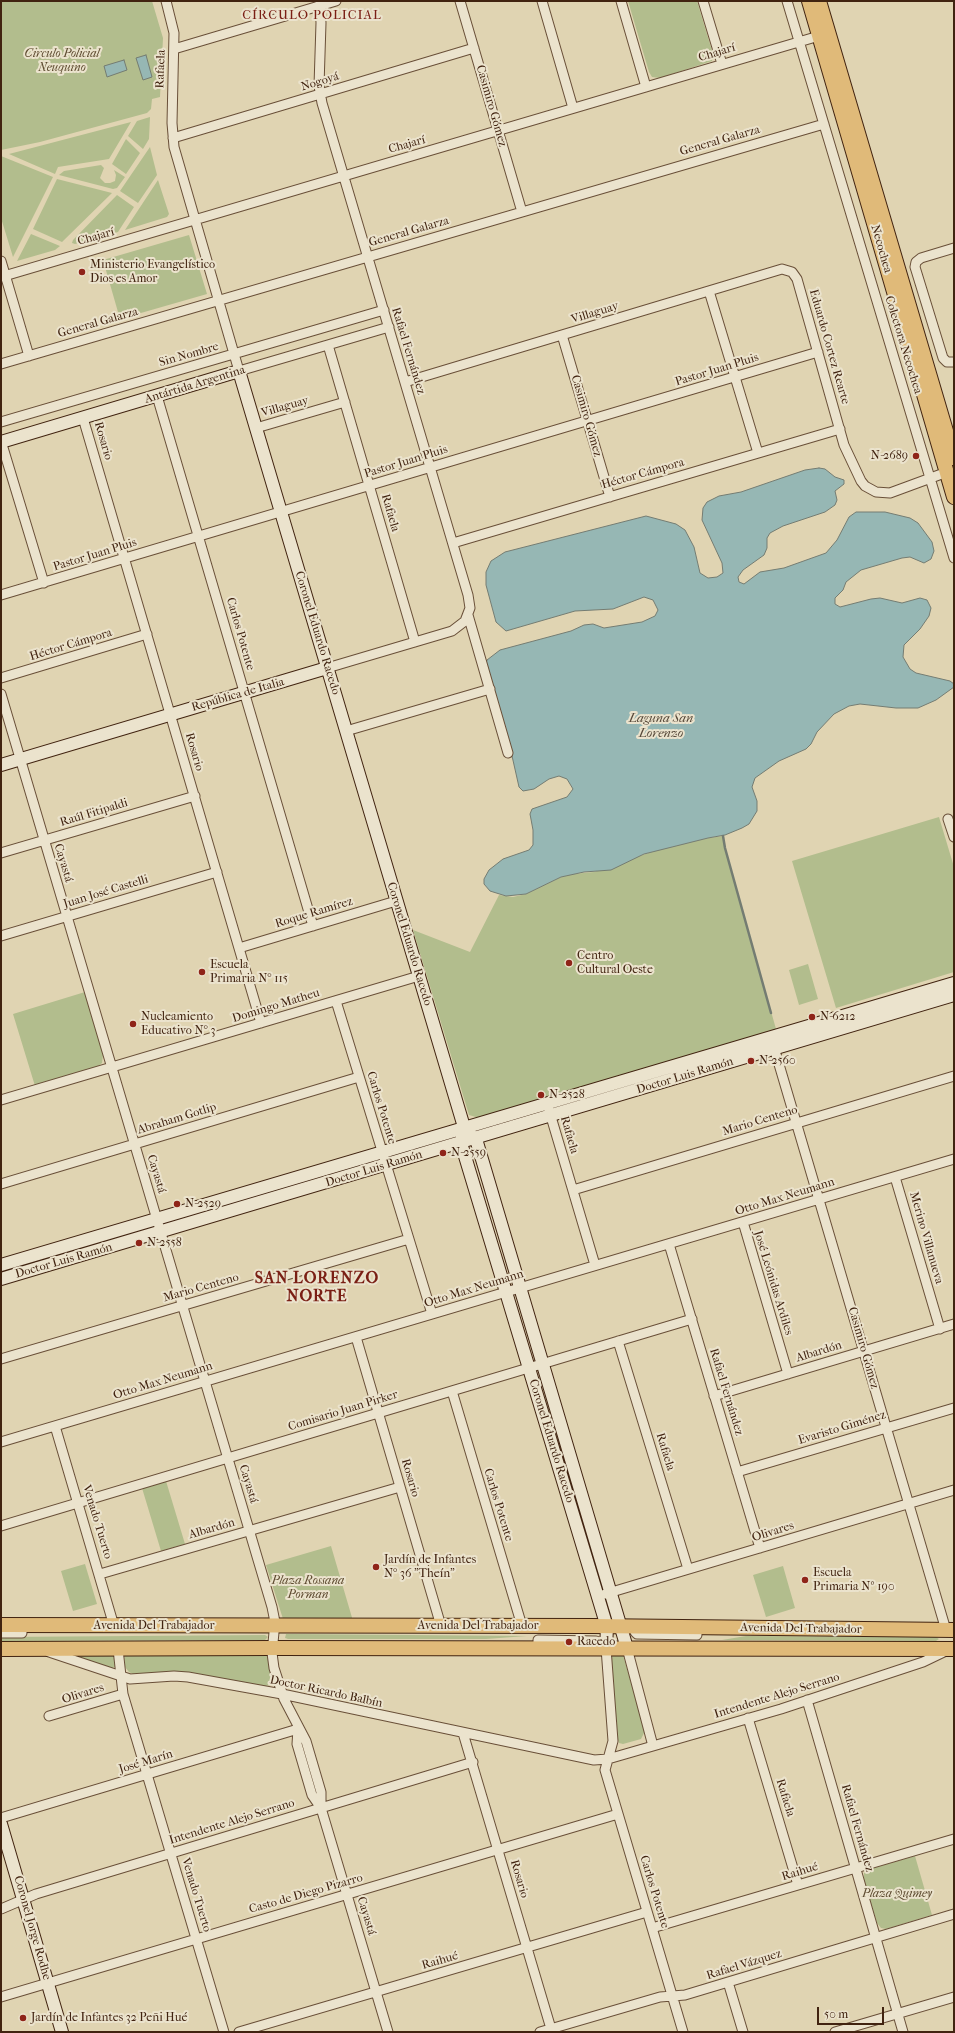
<!DOCTYPE html>
<meta charset="utf-8">
<style>
body{margin:0}
#map{position:relative;width:955px;height:2033px;overflow:hidden;background:#e0d4b2;font-family:"IM FELL French Canon",serif}
canvas{display:block}
.frame{position:absolute;inset:0;border:2px solid #412310;pointer-events:none}
.scale{position:absolute;left:817px;top:2007px;width:67px;height:18px;box-sizing:border-box;border:2px solid #412310;border-top:0;padding-left:5px;font-size:12px;line-height:14px;white-space:nowrap;color:#412310;-webkit-text-stroke:3px #ebe3cd;paint-order:stroke}
</style>
<div id="map">
<canvas width="955" height="2033"></canvas>
<div class="frame"></div>
<div class="scale">50 m</div>
</div>
<script>
const ctx = document.querySelector('canvas').getContext('2d');
ctx.lineJoin = 'round';
function paint(path, color) {
  ctx.fillStyle = color;
  ctx.fill(path, 'evenodd');
}
function shape(rows) {
  const path = new Path2D();
  for (const r of rows) {
    path.moveTo(r[0], r[1]);
    for (let i = 2; i < r.length; i += 2) path.lineTo(r[i], r[i + 1]);
  }
  return path;
}
function strokePath(path, color, width, dash) {
  ctx.strokeStyle = color;
  ctx.lineWidth = width;
  ctx.lineCap = dash ? 'butt' : 'round';
  ctx.setLineDash(dash || []);
  ctx.stroke(path);
}
function drawText(font, color, halo, rows, align = 'center') {
  ctx.font = font + ' "IM FELL French Canon",serif';
  ctx.lineWidth = 4;
  ctx.setLineDash([]);
  ctx.textBaseline = 'middle';
  ctx.strokeStyle = halo;
  ctx.fillStyle = color;
  for (const [text, x, y, turn = 0] of rows) {
    ctx.save();
    ctx.translate(x, y);
    ctx.rotate((+turn || 0) * Math.PI / 180);
    ctx.textAlign = isNaN(turn) ? turn : align;
    if (halo) ctx.strokeText(text, 0, 0);
    ctx.fillText(text, 0, 0);
    ctx.restore();
  }
}
paint(shape([
 [1,1,152,1,163,38,160,97,152,99,151,109,147,113,40,142,1,150],
 [628,1,697,1,713,54,712,61,660,78,652,77,649,72],
 [150,117,149,139,143,149,128,136,137,121],
 [131,122,109,159,58,167,55,174,9,154],
 [126,139,140,153,126,174,112,164],
 [150,147,157,175,138,203,120,191],
 [1,156,53,177,13,257,1,218],
 [101,165,104,168,100,178,105,183,110,183,115,181,116,175,114,170,125,177,117,188,113,189,59,175,64,171],
 [57,179,112,193,62,242,33,229],
 [158,180,169,214,167,217,125,230],
 [117,195,134,207,118,232,75,244,72,243,73,240],
 [31,234,60,246,55,250,17,261],
 [189,235,207,294,120,319,103,260],
 [939,817,954,867,954,972,836,1008,792,861],
 [723,836,725,848,776,1029,479,1118,469,1115,413,930,470,952,499,895,513,897,526,894,561,877,573,874,594,872,654,851,708,838],
 [808,964,818,999,799,1005,789,970],
 [85,992,103,1055,102,1063,96,1068,35,1086,13,1014],
 [371,1160,372,1164,171,1223,170,1222,170,1220],
 [146,1227,148,1229,1,1274,1,1268],
 [166,1481,185,1544,161,1551,142,1488],
 [331,1546,353,1621,283,1619,266,1565],
 [85,1564,97,1604,73,1611,61,1571],
 [783,1566,795,1608,766,1617,753,1575],
 [286,1634,291,1634,527,1636,486,1639,288,1639,285,1638],
 [265,1635,268,1637,265,1640,1,1641,1,1637],
 [746,1636,936,1637,939,1639,936,1641,722,1640],
 [67,1653,111,1653,114,1657,115,1667,110,1669],
 [124,1654,267,1655,274,1681,271,1685,265,1686,182,1672,135,1675,129,1672,125,1667],
 [611,1655,623,1655,645,1731,641,1739,623,1744,619,1743,618,1740],
 [915,1856,932,1915,886,1929,881,1928,877,1923,864,1881,864,1873,870,1869]
]), '#b2bd8d');
const water = shape([
 [146,55,152,77,143,80,136,58,146,55],
 [124,60,127,70,107,77,104,66,124,60],
 [819,468,825,469,835,477,844,480,844,484,835,491,837,500,835,505,825,512,783,526,770,533,767,538,767,548,764,555,743,570,738,577,739,582,744,584,760,572,784,568,826,553,837,540,849,517,856,512,885,512,910,518,918,523,932,542,934,551,931,559,924,563,910,557,902,558,861,570,846,582,843,590,835,598,835,604,840,607,871,599,880,598,902,603,920,598,927,600,931,608,929,616,920,629,904,645,903,657,910,669,916,673,950,681,954,684,954,687,936,700,918,708,896,708,860,704,849,706,834,714,817,732,811,744,806,749,779,761,755,778,752,787,757,801,757,811,749,824,742,828,725,835,708,838,644,854,611,870,584,872,561,877,526,894,506,896,490,891,484,884,484,879,489,870,503,859,529,850,533,845,533,830,530,814,532,809,567,797,573,789,567,779,559,776,549,779,534,789,523,791,519,787,510,747,486,663,487,660,500,650,571,631,584,625,593,624,604,628,642,622,655,616,658,610,653,600,644,597,613,609,575,611,506,631,496,622,486,585,486,572,491,561,505,552,646,516,676,524,685,530,694,547,700,573,708,578,717,577,723,573,722,563,702,520,703,508,707,502,719,496,741,492,805,470,819,468]
]);
paint(water, '#96b7b4');
strokePath(water, '#747c72', 1);
strokePath(shape([
 [723,836,725,848,771,1013]
]), '#747c72', 2.5);
const street = shape([
 [166,1,174,33,172,123,174,147,239,371,389,327],
 [320,1,321,23,319,86,322,103,468,595,470,608,465,621,452,631,327,668],
 [460,1,522,212],
 [542,1,573,108],
 [621,1,646,87],
 [703,1,722,64],
 [787,1,954,558],
 [174,49,336,1],
 [173,138,474,48],
 [954,248,921,258,916,262,915,267,943,358,947,362,954,362],
 [1,261,29,356],
 [1,277,819,36],
 [709,291,758,453],
 [562,335,610,497],
 [328,345,415,642],
 [1,364,824,124],
 [405,382,782,269,792,272,797,279,844,445,861,481,865,486,876,492,890,493,947,472],
 [157,396,313,926],
 [83,418,261,1023],
 [1,422,384,310],
 [256,428,345,402],
 [1,441,44,583],
 [453,543,840,429],
 [1,595,818,352],
 [468,615,508,753],
 [1,678,147,634],
 [1,694,272,1607,275,1622,272,1653,274,1668,284,1699,306,1741,321,1792,321,1808],
 [346,731,490,689],
 [948,819,954,837],
 [1,853,195,796],
 [1,936,217,872],
 [239,948,396,901],
 [336,1001,432,1314],
 [773,1044,946,1630],
 [1,1100,419,976],
 [549,1110,595,1265],
 [895,1177,940,1329],
 [1,1184,359,1077],
 [573,1190,954,1076],
 [743,1222,788,1374],
 [669,1244,760,1548],
 [356,1337,441,1626],
 [618,1341,688,1569],
 [1,1359,409,1239],
 [452,1391,522,1626],
 [714,1396,954,1324],
 [55,1426,114,1626],
 [1,1442,954,1159],
 [737,1472,954,1408],
 [1,1526,692,1319],
 [100,1574,400,1487],
 [605,1594,954,1490],
 [637,1631,697,1631,697,1635,637,1634,635,1632,637,1631],
 [1,1633,22,1633,22,1629,12,1629],
 [538,1640,596,1641,598,1643,596,1645,538,1644,538,1640],
 [606,1648,613,1741,605,1770,683,2032],
 [627,1648,653,1746],
 [118,1649,123,1694,224,2032],
 [49,1652,130,1679,174,1676,188,1677,282,1694,594,1760,608,1759,781,1709,923,1662,948,1650],
 [807,1700,903,2032],
 [49,1716,123,1694],
 [748,1718,798,1885],
 [298,1729,297,1744,312,1795,321,1808,388,2032],
 [463,1733,552,2032],
 [1,1818,298,1729],
 [1,1909,36,1894,473,1762],
 [652,1928,954,1839],
 [728,1982,743,2032],
 [1,1997,618,1814],
 [239,2032,647,1912],
 [540,2032,660,1997,685,1995,954,1914],
 [835,2032,954,1997]
]);
const secondary = shape([
 [1,442,239,371,464,1127,461,1143,607,1627,606,1648],
 [1,765,327,668],
 [470,1134,476,1139,627,1648],
 [1,1265,954,983],
 [1,1279,954,995],
 [1,1824,62,2032]
]);
const primary = shape([
 [809,1,954,497],
 [819,1,954,458],
 [1,1625,592,1626,954,1630],
 [1,1649,272,1648,954,1649]
]);
strokePath(street, '#694f38', 11);
strokePath(secondary, '#412310', 14);
strokePath(primary, '#412310', 16);
strokePath(street, '#ebe3cd', 9);
strokePath(secondary, '#ebe3cd', 12);
strokePath(primary, '#e0ba79', 14);
for (const [x, y, r, color] of [
 [82,272,4,"#8f2418"],
 [916,456,4,"#8f2418"],
 [569,963,4,"#8f2418"],
 [202,972,4,"#8f2418"],
 [812,1017,4,"#8f2418"],
 [133,1024,4,"#8f2418"],
 [751,1061,4,"#8f2418"],
 [541,1095,4,"#8f2418"],
 [443,1153,4,"#8f2418"],
 [177,1204,4,"#8f2418"],
 [139,1243,4,"#8f2418"],
 [376,1567,4,"#8f2418"],
 [805,1580,4,"#8f2418"],
 [569,1642,4,"#8f2418"],
 [23,2018,4,"#8f2418"]
]) {
  const dot = new Path2D();
  dot.arc(x, y, r, 0, 2 * Math.PI);
  ctx.fillStyle = color;
  ctx.fill(dot);
  strokePath(dot, '#ebe3cd', 1.5);
}
drawText('12px', '#412310', '#ebe3cd', [
 ["Chajarí",717,53,-17],
 ["Rafaela",161,69,-88],
 ["Nogoyá",320,82,-17],
 ["Casimiro Gómez",491,106,74],
 ["General Galarza",720,141,-16],
 ["Chajarí",407,145,-16],
 ["General Galarza",409,232,-16],
 ["Chajarí",96,237,-16],
 ["Necochea",881,249,74],
 ["Villaguay",595,313,-17],
 ["General Galarza",98,323,-16],
 ["Colectora Necochea",903,345,73],
 ["Eduardo Cortez Rearte",829,347,74],
 ["Rafael Fernández",408,351,73],
 ["Sin Nombre",189,355,-16],
 ["Pastor Juan Pluis",717,370,-17],
 ["Antártida Argentina",195,385,-17],
 ["Villaguay",285,407,-16],
 ["Casimiro Gómez",586,416,74],
 ["Rosario",103,441,74],
 ["Pastor Juan Pluis",406,462,-17],
 ["Héctor Cámpora",643,474,-16],
 ["Rafaela",390,513,74],
 ["Pastor Juan Pluis",95,555,-17],
 ["Coronel Eduardo Racedo",317,633,73],
 ["Carlos Potente",240,634,74],
 ["Héctor Cámpora",71,645,-17],
 ["República de Italia",238,695,-16],
 ["Rosario",194,752,74],
 ["Raúl Fitipaldi",94,813,-17],
 ["Cayastá",63,863,73],
 ["Juan José Castelli",106,892,-17],
 ["Roque Ramírez",314,913,-17],
 ["Coronel Eduardo Racedo",409,944,73],
 ["Domingo Matheu",276,1006,-17],
 ["Doctor Luis Ramón",685,1076,-17],
 ["Carlos Potente",381,1108,73],
 ["Abraham Gotlip",177,1119,-17],
 ["Mario Centeno",760,1121,-17],
 ["Rafaela",569,1135,74],
 ["Doctor Luis Ramón",374,1169,-17],
 ["Cayastá",156,1174,73],
 ["Otto Max Neumann",785,1197,-17],
 ["Merino Villanueva",926,1238,74],
 ["Doctor Luis Ramón",64,1261,-16],
 ["José Leónidas Ardiles",773,1283,73],
 ["Mario Centeno",201,1288,-16],
 ["Otto Max Neumann",474,1289,-17],
 ["Casimiro Gómez",863,1348,74],
 ["Albardón",819,1352,-17],
 ["Otto Max Neumann",163,1381,-17],
 ["Rafael Fernández",726,1392,73],
 ["Comisario Juan Pirker",343,1411,-17],
 ["Evaristo Giménez",842,1428,-17],
 ["Coronel Eduardo Racedo",551,1441,73],
 ["Rafaela",665,1452,73],
 ["Rosario",410,1478,74],
 ["Cayastá",248,1484,73],
 ["Carlos Potente",498,1505,73],
 ["Venado Tuerto",97,1522,73],
 ["Albardón",212,1529,-16],
 ["Olivares",773,1532,-17],
 ["Avenida Del Trabajador",154,1626],
 ["Avenida Del Trabajador",478,1626],
 ["Avenida Del Trabajador",801,1629,1],
 ["Doctor Ricardo Balbín",326,1692,12],
 ["Olivares",83,1694,-17],
 ["Intendente Alejo Serrano",777,1696,-17],
 ["José Marín",146,1762,-17],
 ["Rafaela",785,1798,73],
 ["Intendente Alejo Serrano",232,1822,-17],
 ["Rafael Fernández",857,1828,74],
 ["Raihué",800,1872,-17],
 ["Rosario",519,1879,74],
 ["Carlos Potente",654,1892,73],
 ["Casto de Diego Pizarro",306,1894,-16],
 ["Venado Tuerto",196,1895,73],
 ["Cayastá",366,1916,73],
 ["Coronel Jorge Rodhe",32,1928,74],
 ["Raihué",440,1961,-16],
 ["Rafael Vázquez",744,1965,-17]
]);
drawText('italic 12px', '#5d4a2f', '#ebe3cd', [
 ["Circulo Policial",62,54],
 ["Neuquino",62,68],
 ["Plaza Rossana",308,1581],
 ["Porman",308,1595],
 ["Plaza Quimey",897,1894]
]);
drawText('12px', '#412310', '#ebe3cd', [
 ["Ministerio Evangelístico",90,265],
 ["Dios es Amor",90,279],
 ["N-2689",908,456,"right"],
 ["Centro",577,956],
 ["Cultural Oeste",577,970],
 ["Escuela",210,965],
 ["Primaria N° 115",210,979],
 ["Nucleamiento",141,1017],
 ["Educativo N° 3",141,1031],
 ["N-6212",820,1017],
 ["N-2560",759,1061],
 ["N-2528",549,1095],
 ["N-2559",451,1153],
 ["N-2529",185,1204],
 ["N-2558",147,1243],
 ["Jardín de Infantes",384,1560],
 ["N° 36 \"Theín\"",384,1574],
 ["Escuela",813,1573],
 ["Primaria Nº 190",813,1587],
 ["Racedo",577,1642],
 ["Jardín de Infantes 32 Peñi Hué",31,2018]
], 'left');
ctx.letterSpacing = '1px';
drawText('13px', '#7a1f14', '#ebe3cd', [
 ["CÍRCULO POLICIAL",312,16]
]);
ctx.letterSpacing = '0px';
drawText('italic 13px', '#564839', '#ebe3cd', [
 ["Laguna San",661,719],
 ["Lorenzo",661,734]
]);
ctx.letterSpacing = '1px';
drawText('bold 16px', '#7a1f14', '#ebe3cd', [
 ["SAN LORENZO",317,1279],
 ["NORTE",317,1297]
]);
ctx.letterSpacing = '0px';
</script>
